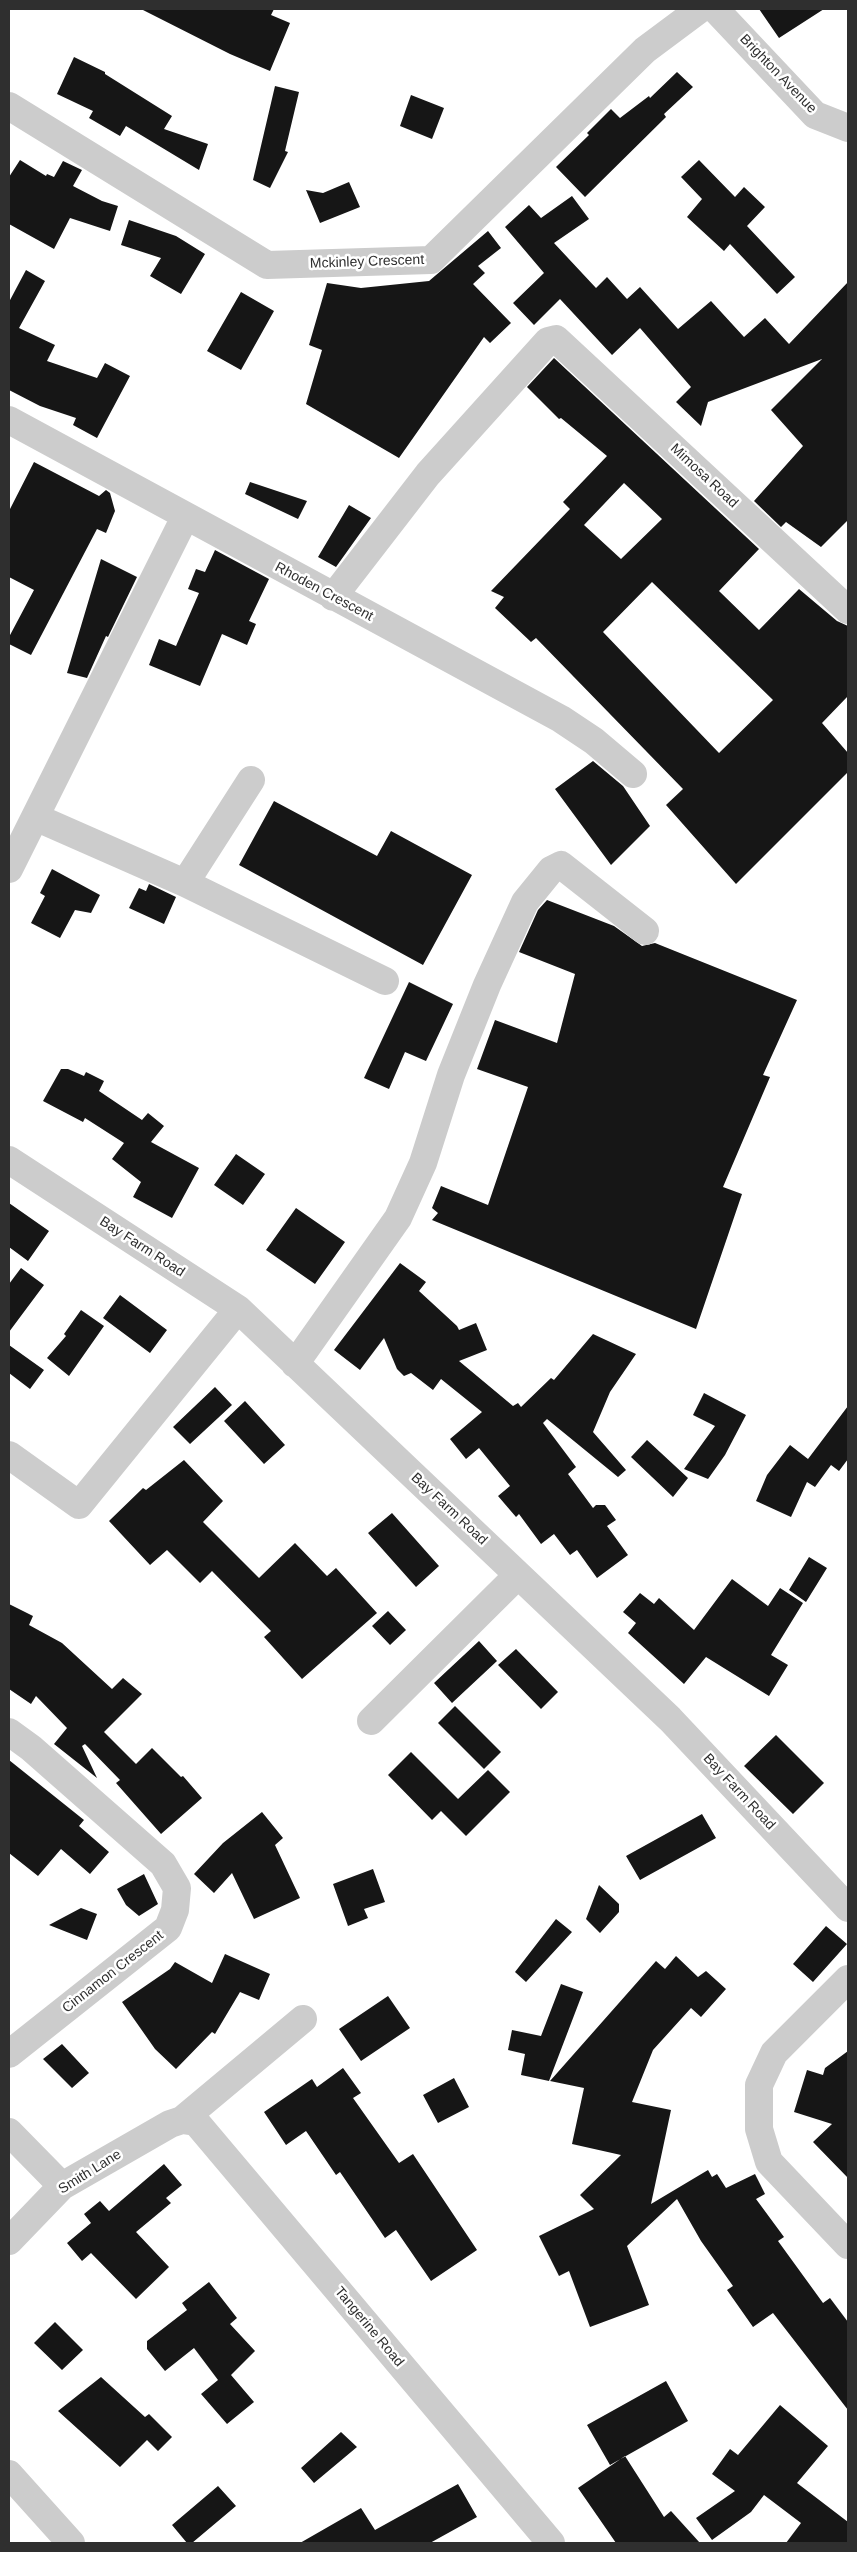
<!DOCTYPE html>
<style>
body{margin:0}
#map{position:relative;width:857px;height:2552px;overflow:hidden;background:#fff;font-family:Arial,sans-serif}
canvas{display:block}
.frame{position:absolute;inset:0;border:10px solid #2f2f2f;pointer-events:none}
</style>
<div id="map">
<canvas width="857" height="2552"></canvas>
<div class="frame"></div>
</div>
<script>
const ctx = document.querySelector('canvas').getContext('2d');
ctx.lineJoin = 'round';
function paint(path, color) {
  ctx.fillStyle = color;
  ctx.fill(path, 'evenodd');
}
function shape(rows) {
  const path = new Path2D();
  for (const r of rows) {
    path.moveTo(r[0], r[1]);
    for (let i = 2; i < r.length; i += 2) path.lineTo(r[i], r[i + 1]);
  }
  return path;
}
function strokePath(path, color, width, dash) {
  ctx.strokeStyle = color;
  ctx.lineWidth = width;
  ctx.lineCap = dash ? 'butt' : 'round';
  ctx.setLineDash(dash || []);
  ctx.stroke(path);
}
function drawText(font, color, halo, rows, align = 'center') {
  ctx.font = font + ' Arial,sans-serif';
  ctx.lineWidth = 5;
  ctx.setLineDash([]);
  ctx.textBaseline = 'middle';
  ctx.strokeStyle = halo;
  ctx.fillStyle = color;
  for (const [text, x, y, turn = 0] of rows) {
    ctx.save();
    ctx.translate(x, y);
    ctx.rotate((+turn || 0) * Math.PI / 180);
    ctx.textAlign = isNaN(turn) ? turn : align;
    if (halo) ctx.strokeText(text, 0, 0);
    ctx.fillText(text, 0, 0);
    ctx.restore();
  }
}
paint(shape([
 [141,9,274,9,271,15,290,23,270,71,230,54],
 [759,9,824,9,779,38],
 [74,57,105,72,105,74,172,116,164,129,208,144,199,170,126,126,120,136,89,118,93,111,57,94],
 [677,72,693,87,664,114,666,117,585,197,556,167,589,135,587,133,611,109,620,118,649,96,650,98],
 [275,86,299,92,285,151,288,152,270,188,253,180],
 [411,95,444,108,432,139,400,126],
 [20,160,46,176,47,174,54,177,63,161,82,170,73,186,102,201,118,206,110,231,70,218,54,249,9,224,9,177],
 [699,160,735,197,744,187,765,207,747,226,795,277,777,294,730,244,724,251,687,217,702,199,681,177],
 [349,182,360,207,320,223,306,190,323,193],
 [572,196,589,219,554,243,596,288,607,277,627,299,640,287,678,329,711,301,744,337,765,318,789,344,848,282,848,520,821,547,786,522,781,527,754,501,803,446,771,410,822,359,708,402,701,426,676,402,691,387,640,328,612,355,560,299,534,325,513,303,544,273,505,227,529,205,541,218],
 [129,220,176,236,205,254,181,294,150,276,161,258,121,245],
 [488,231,501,248,478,266,485,273,473,284,511,323,490,343,484,337,399,458,306,404,322,350,309,345,327,283,361,288,429,281],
 [26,270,45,281,19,328,55,345,47,361,97,378,105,363,130,376,97,438,73,425,76,418,40,406,9,390,9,302],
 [241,292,274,311,241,370,207,351],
 [554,358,759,549,719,591,759,630,799,589,837,621,848,626,848,696,822,723,848,753,848,772,736,884,666,805,683,789,536,638,531,642,495,608,504,597,491,591,570,509,563,502,607,456,561,418,559,419,527,387],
 [624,483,662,519,621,559,584,525],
 [652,582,773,700,719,753,603,632],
 [34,462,99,496,106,490,110,493,115,511,106,533,97,529,31,655,9,644,9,637,34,590,9,577,9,511],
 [250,482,307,501,298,519,245,494],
 [349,505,371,518,336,567,318,557],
 [215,550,269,579,249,621,256,624,247,645,222,634,200,686,149,665,159,639,176,646,199,593,188,589,196,569,205,572],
 [101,559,137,577,108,637,106,636,87,678,67,673],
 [593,761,623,786,650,826,611,865,555,789],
 [274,801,377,856,391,831,472,875,423,965,239,865],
 [52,869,100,895,91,913,75,910,60,938,31,923,45,896,40,893],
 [149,884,176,897,164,924,129,908,139,888,146,891],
 [547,900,614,926,642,946,655,943,797,1000,763,1075,770,1077,723,1187,742,1194,696,1329,432,1220,438,1213,432,1208,441,1186,488,1205,528,1087,477,1069,495,1020,557,1043,575,974,519,952,538,910],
 [409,982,453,1004,426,1061,405,1052,389,1089,364,1078],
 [61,1069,68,1069,84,1076,86,1072,104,1081,99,1091,142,1120,148,1113,164,1126,151,1142,199,1168,172,1218,133,1197,141,1182,112,1159,124,1143,85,1118,83,1122,43,1101],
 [236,1154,265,1174,243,1205,214,1185],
 [9,1203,49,1231,28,1261,9,1247],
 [296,1208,345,1242,315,1284,266,1250],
 [400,1263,426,1282,419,1291,457,1326,459,1330,476,1323,487,1350,459,1361,513,1406,518,1403,521,1407,551,1378,554,1380,593,1334,636,1354,610,1392,593,1432,626,1470,618,1477,547,1419,543,1423,576,1467,568,1474,593,1508,596,1505,605,1505,616,1520,607,1526,628,1555,597,1578,577,1550,570,1555,554,1534,541,1544,519,1514,516,1517,498,1496,510,1486,479,1448,466,1459,450,1439,482,1412,441,1379,433,1390,411,1373,404,1376,397,1369,384,1338,360,1370,334,1350],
 [21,1268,44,1285,9,1332,9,1284],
 [120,1295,167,1330,150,1353,103,1318],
 [81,1310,104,1326,69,1376,47,1358,66,1336,64,1334],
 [9,1345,44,1370,30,1389,9,1373],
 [215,1387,232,1405,190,1444,173,1427],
 [704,1393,746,1415,725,1455,708,1479,684,1469,715,1426,693,1415],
 [245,1401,285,1445,264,1464,224,1421],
 [848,1406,848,1459,839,1471,831,1465,815,1487,807,1482,791,1517,756,1501,767,1475,790,1445,808,1459],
 [647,1440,688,1478,673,1497,631,1457],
 [184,1460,223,1501,203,1522,259,1578,295,1543,327,1576,336,1568,377,1613,302,1679,264,1637,271,1631,212,1571,200,1583,167,1550,150,1565,109,1521,143,1488,146,1490],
 [392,1513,439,1566,416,1587,368,1533],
 [809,1557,827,1568,806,1602,789,1590],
 [732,1579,768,1606,780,1588,803,1603,771,1655,788,1665,769,1696,706,1657,684,1684,628,1633,636,1623,623,1612,640,1593,654,1604,659,1598,694,1630],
 [9,1604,33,1616,29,1625,62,1643,112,1689,123,1678,142,1694,104,1732,136,1764,152,1748,181,1777,183,1776,202,1798,161,1834,116,1783,120,1780,85,1744,82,1746,97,1778,54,1744,67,1728,36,1696,31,1704,9,1689],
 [388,1611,406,1630,390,1645,372,1626],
 [479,1641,497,1661,452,1703,434,1683],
 [516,1649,558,1692,541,1709,498,1665],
 [455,1706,501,1752,484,1769,438,1723],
 [776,1735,824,1783,793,1814,744,1766],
 [411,1752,458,1799,488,1770,510,1792,466,1836,441,1811,432,1820,388,1775],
 [9,1760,84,1820,79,1826,109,1852,90,1874,61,1849,38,1876,9,1853],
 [262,1812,283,1838,275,1845,300,1898,254,1919,232,1873,214,1893,194,1874,223,1843],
 [702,1814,716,1838,640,1880,626,1856],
 [373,1869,385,1902,364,1909,368,1918,348,1926,333,1884],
 [144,1874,158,1904,139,1916,126,1905,117,1889],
 [599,1885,619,1904,619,1912,600,1933,586,1919],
 [81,1908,97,1914,87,1940,49,1925],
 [556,1919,572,1932,526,1982,515,1972],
 [826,1926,847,1944,813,1982,793,1964],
 [225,1954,270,1974,259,2000,240,1992,215,2034,212,2032,176,2069,155,2049,122,2002,170,1969,175,1962,212,1983],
 [676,1956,698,1977,706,1971,726,1989,701,2017,691,2008,653,2050,632,2102,671,2110,651,2204,708,2170,712,2177,717,2174,726,2188,755,2174,765,2194,756,2199,784,2237,778,2241,823,2303,830,2298,848,2322,848,2410,773,2313,753,2327,727,2290,733,2286,701,2241,677,2199,627,2246,649,2305,590,2327,569,2271,559,2276,539,2236,594,2209,580,2195,621,2155,572,2144,584,2088,550,2081,656,1961,665,1969],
 [561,1984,583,1992,549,2081,521,2075,525,2054,508,2050,512,2030,541,2036],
 [388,1996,410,2028,361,2061,339,2029],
 [62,2044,89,2073,72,2088,43,2059],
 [848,2051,848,2178,813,2142,832,2124,794,2112,807,2070,823,2075,825,2068],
 [343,2068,361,2093,353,2098,399,2163,413,2154,477,2250,431,2281,396,2230,385,2238,340,2172,336,2175,306,2131,286,2145,264,2112,312,2079,317,2087],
 [454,2078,469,2107,438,2123,423,2095],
 [164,2164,182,2185,166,2198,171,2203,136,2232,169,2267,136,2299,91,2253,82,2261,67,2243,91,2223,84,2214,100,2201,109,2211],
 [209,2282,237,2318,230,2324,255,2351,231,2375,254,2402,227,2424,201,2394,218,2380,194,2348,165,2371,147,2349,147,2341,187,2310,182,2303],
 [55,2322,83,2350,62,2370,34,2343],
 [101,2377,145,2417,149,2414,172,2437,158,2451,147,2440,120,2467,58,2411],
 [666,2381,688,2421,610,2465,587,2425],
 [780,2405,828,2446,797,2483,848,2522,848,2543,786,2543,801,2523,764,2495,751,2512,712,2540,696,2518,735,2491,712,2474,730,2449,738,2455],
 [341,2432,357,2447,314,2483,301,2468],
 [625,2456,664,2517,671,2511,700,2543,616,2543,578,2488],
 [458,2484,477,2517,430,2543,300,2543,361,2508,375,2530],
 [218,2486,236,2506,192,2543,187,2543,172,2525]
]), '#161616');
strokePath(shape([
 [715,9,815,115,848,128],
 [9,106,267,265,431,260,645,50,700,9],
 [9,420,561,719,594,741,633,774],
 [333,597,428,474,548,341,556,339,848,610],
 [35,817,185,883,385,981],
 [9,869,185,517],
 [185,883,251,780],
 [9,1160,238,1309,670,1719,848,1908],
 [295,1364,398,1218,423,1163,451,1075,487,985,525,902,551,870,561,865,645,931],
 [9,1455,79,1505,238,1309],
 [371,1721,518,1575],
 [9,1732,31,1748,163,1864,177,1888,175,1910,168,1928,9,2054],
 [848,1979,774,2053,759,2085,759,2129,769,2162,848,2245],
 [182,2120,196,2122,551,2543],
 [9,2132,62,2186],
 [9,2241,62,2186,170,2124,182,2120,303,2019],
 [9,2474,71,2543]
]), '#ccc', 28);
drawText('14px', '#2f2f2f', '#fff', [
 ["Brighton Avenue",778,74,46],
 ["Mckinley Crescent",367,262,-2],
 ["Mimosa Road",704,476,43],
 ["Rhoden Crescent",324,592,28],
 ["Bay Farm Road",142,1247,33],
 ["Bay Farm Road",449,1509,43],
 ["Bay Farm Road",739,1792,47],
 ["Cinnamon Crescent",113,1972,-38],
 ["Smith Lane",90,2172,-32],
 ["Tangerine Road",369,2327,50]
]);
</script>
